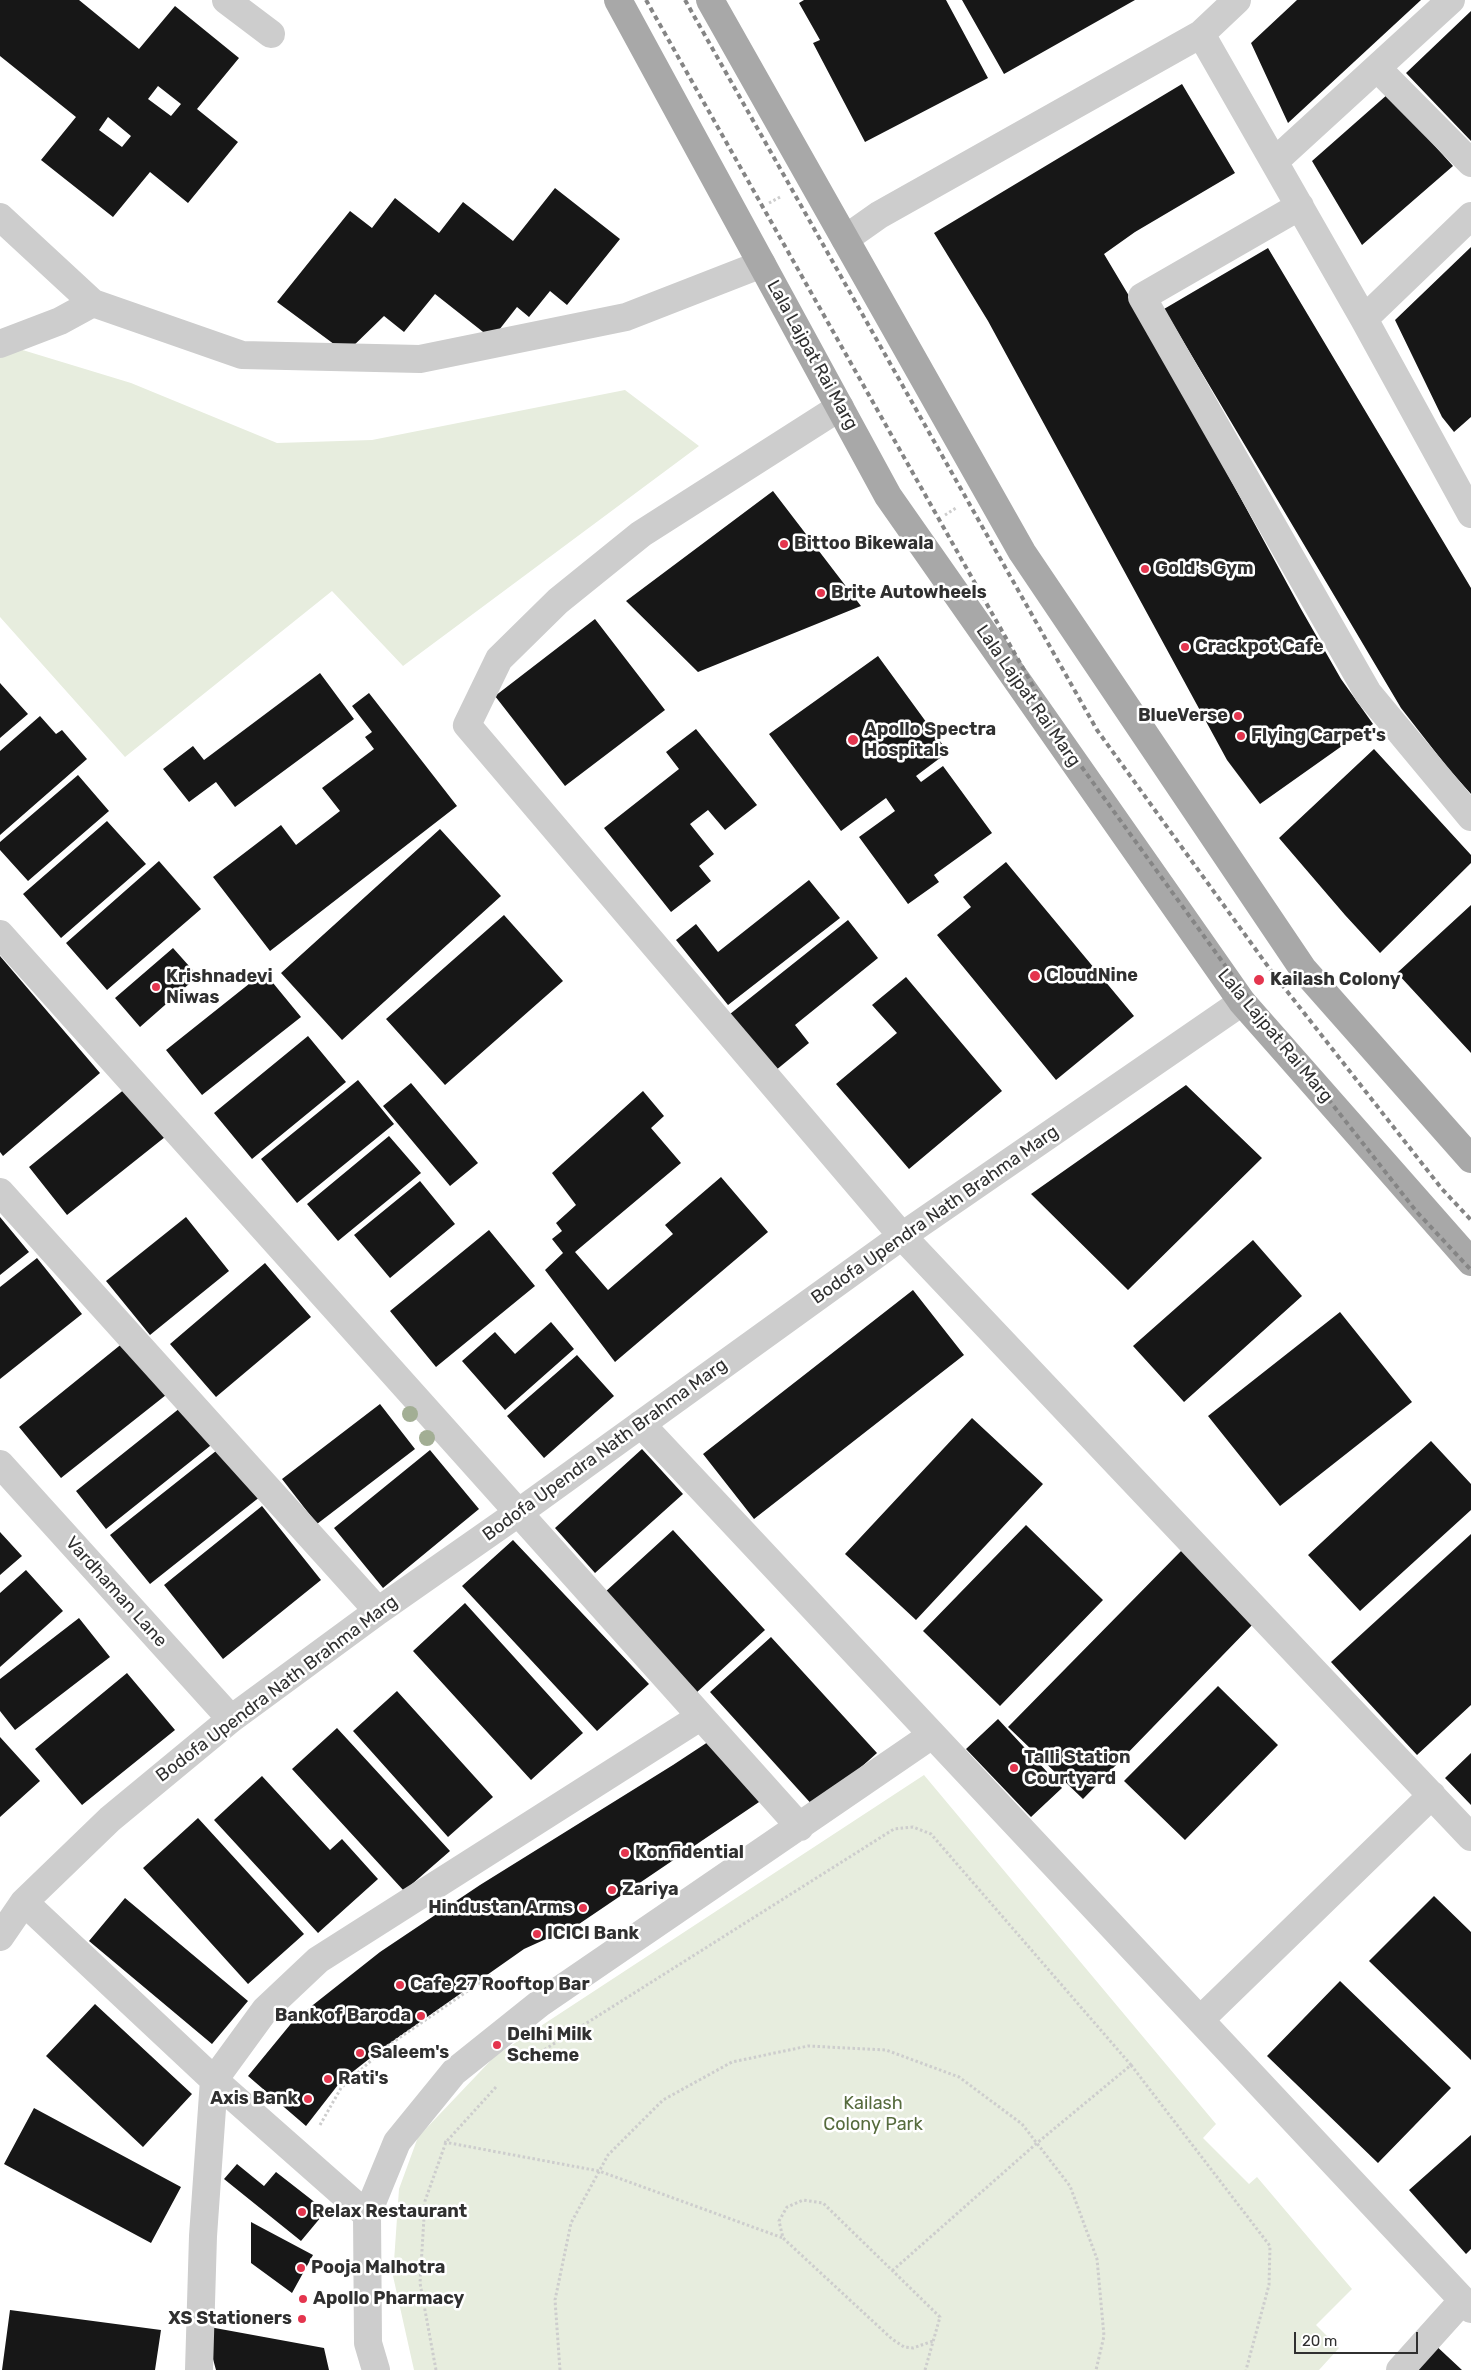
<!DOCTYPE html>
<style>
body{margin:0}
#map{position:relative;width:1471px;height:2370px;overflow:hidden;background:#fff;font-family:Rubik,sans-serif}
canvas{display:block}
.scale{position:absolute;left:1294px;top:2332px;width:124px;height:22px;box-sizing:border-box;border:2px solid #303030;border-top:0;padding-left:6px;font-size:15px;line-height:18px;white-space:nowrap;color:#303030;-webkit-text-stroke:4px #fff;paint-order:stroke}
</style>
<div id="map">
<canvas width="1471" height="2370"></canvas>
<div class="scale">20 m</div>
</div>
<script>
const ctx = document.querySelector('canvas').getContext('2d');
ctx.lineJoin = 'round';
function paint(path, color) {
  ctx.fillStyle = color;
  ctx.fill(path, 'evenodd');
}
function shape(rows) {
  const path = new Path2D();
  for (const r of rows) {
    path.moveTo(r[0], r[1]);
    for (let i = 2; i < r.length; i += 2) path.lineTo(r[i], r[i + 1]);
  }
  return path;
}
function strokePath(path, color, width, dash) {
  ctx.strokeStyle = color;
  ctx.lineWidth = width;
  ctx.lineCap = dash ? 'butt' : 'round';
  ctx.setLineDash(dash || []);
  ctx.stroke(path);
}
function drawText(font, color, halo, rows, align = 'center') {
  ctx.font = font + ' Rubik,sans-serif';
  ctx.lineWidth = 5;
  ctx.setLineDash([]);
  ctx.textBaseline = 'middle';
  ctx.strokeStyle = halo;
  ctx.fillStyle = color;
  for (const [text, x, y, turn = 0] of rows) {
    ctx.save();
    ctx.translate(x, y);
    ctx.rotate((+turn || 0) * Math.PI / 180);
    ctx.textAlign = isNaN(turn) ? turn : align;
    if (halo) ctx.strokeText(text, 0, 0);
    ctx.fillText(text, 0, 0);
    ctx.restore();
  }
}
paint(shape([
 [16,348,131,383,277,443,372,440,625,390,699,446,403,666,332,591,125,757,0,617,0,358],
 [924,1775,1216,2124,1203,2138,1249,2184,1257,2177,1352,2289,1316,2325,1339,2348,1319,2370,414,2370,393,2276,399,2189,418,2137,495,2056]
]), '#e7edde');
paint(shape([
 [0,0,79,0,139,49,175,6,239,58,197,109,238,142,188,203,150,172,113,217,41,160,76,117,0,56],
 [158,86,181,104,171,116,148,99],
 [108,117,131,136,122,147,99,130],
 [804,0,946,0,988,78,865,142,813,43,820,40,799,3],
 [962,0,1135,0,1004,74],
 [1297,0,1421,0,1288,123,1251,43],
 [1471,11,1471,141,1406,73],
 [1182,84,1235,173,1135,232,1104,254,1147,326,1301,609,1341,679,1373,724,1260,804,1227,760,988,321,934,233],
 [1388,94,1453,166,1362,245,1312,161],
 [555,188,620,239,567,305,550,291,529,317,517,307,492,339,435,294,404,332,384,316,346,353,277,302,350,211,372,228,395,198,439,233,463,202,513,241],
 [1471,247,1471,417,1454,432,1442,417,1395,320],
 [1268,248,1471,588,1471,794,1447,767,1401,708,1164,309],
 [773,491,861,606,698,672,626,601],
 [595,619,665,710,565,786,495,696],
 [878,656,948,752,916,776,921,782,943,766,992,833,934,875,939,882,908,904,859,837,895,811,886,798,841,831,769,734],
 [320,673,354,719,235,807,216,782,189,802,163,769,193,746,204,760],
 [0,683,28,714,0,738],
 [369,693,457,806,270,951,213,877,281,825,296,845,340,811,322,788,374,749,365,737,372,732,352,706],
 [40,716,56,734,62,730,87,759,0,835,0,751],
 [696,729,757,805,725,830,708,810,690,824,714,854,699,866,711,881,671,912,604,828,679,769,666,752],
 [1374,749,1471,855,1471,863,1380,953,1345,915,1279,838],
 [78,775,109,811,28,881,0,850,0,842],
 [107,821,146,864,61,938,23,894],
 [440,829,501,896,342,1040,281,973],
 [159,861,201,909,107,990,66,943],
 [1006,862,1134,1016,1056,1080,937,935,971,907,963,897],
 [809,880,840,918,728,1005,676,940,696,924,718,952],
 [1471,905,1471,1053,1397,973],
 [504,915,563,981,445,1085,386,1019],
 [848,920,878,958,795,1025,809,1043,770,1075,725,1018],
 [173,948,198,976,140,1027,115,998],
 [0,956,100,1073,3,1156,0,1152],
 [264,972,301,1017,202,1095,166,1050],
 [906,977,1002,1091,909,1169,836,1084,897,1033,872,1005],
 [308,1036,346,1082,252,1159,214,1113],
 [358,1080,394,1124,297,1203,261,1159],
 [411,1083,478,1163,450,1186,383,1106],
 [1186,1085,1262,1158,1128,1290,1031,1194],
 [126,1088,165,1137,67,1215,29,1167],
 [643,1091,664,1116,651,1128,681,1163,575,1252,608,1290,673,1234,665,1225,721,1177,768,1232,615,1362,545,1270,563,1253,552,1239,562,1231,556,1223,576,1205,552,1173],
 [389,1136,421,1173,338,1241,307,1204],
 [420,1181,455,1224,390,1278,354,1235],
 [0,1217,29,1252,0,1275],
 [186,1217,229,1271,150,1335,106,1281],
 [489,1230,535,1286,436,1367,390,1311],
 [1253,1240,1302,1296,1184,1402,1133,1346],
 [37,1258,82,1314,0,1379,0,1287],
 [265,1263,311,1317,216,1397,170,1344],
 [913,1290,964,1355,754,1519,703,1454],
 [1340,1312,1412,1402,1280,1506,1208,1416],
 [551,1322,574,1349,505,1410,462,1361,495,1332,515,1354],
 [129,1338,171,1391,61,1478,19,1427],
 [577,1355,614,1396,544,1458,507,1416],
 [185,1404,215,1442,106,1529,76,1491],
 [380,1404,415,1449,317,1524,282,1479],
 [972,1418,1043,1484,916,1620,845,1554],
 [1431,1441,1471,1484,1471,1510,1360,1611,1308,1555],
 [221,1447,261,1496,150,1584,110,1535],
 [642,1449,683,1494,595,1573,555,1528],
 [430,1450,479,1509,383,1588,334,1528],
 [262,1506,321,1580,223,1659,164,1585],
 [1026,1525,1103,1600,1000,1706,923,1631],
 [673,1530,765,1630,696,1693,604,1593],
 [0,1532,22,1556,0,1575],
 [1471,1534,1471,1705,1417,1755,1331,1662],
 [513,1540,649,1684,597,1731,462,1586],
 [1182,1550,1256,1621,1083,1799,1008,1727],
 [26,1570,63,1611,0,1667,0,1593],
 [465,1603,583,1733,531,1780,413,1651],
 [79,1618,110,1657,15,1730,0,1711,0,1679],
 [771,1637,877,1753,815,1808,710,1692],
 [127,1673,175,1730,82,1805,35,1749],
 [1218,1686,1278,1745,1185,1840,1124,1781],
 [397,1691,493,1797,448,1837,353,1731],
 [998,1719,1062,1788,1031,1817,966,1749],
 [337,1728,450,1851,404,1891,292,1769],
 [0,1737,40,1781,0,1817],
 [711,1740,762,1800,579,1924,524,1949,383,2048,341,2081,306,2126,248,2076,294,2020,380,1952,480,1885,673,1765],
 [1471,1753,1471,1805,1445,1778],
 [262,1776,330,1850,342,1839,378,1879,318,1933,214,1820],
 [198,1818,304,1934,248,1984,143,1868],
 [1434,1896,1471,1932,1471,2060,1369,1961],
 [125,1898,248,2001,212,2044,89,1941],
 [1340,1981,1451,2088,1378,2163,1267,2056],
 [95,2004,192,2094,143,2147,46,2056],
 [34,2108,181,2187,151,2243,4,2164],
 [1471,2135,1471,2249,1466,2254,1409,2190],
 [237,2164,264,2186,276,2172,326,2211,301,2241,224,2179],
 [251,2222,313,2255,292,2293,251,2263],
 [10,2310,161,2330,155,2370,2,2370],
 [204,2326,324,2348,329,2370,216,2370],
 [1432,2342,1462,2370,1408,2370]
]), '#171717');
strokePath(shape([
 [769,203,782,196],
 [945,515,956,508],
 [536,2055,894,1829,913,1827,931,1834,1131,2065,1037,2143,892,2271],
 [1131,2065,1270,2246,1269,2285,1246,2370],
 [320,2125,341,2088,386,2047,491,1975],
 [444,2142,599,2171,783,2238],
 [436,2370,420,2283,425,2201,446,2142,496,2087],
 [560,2370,555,2300,571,2223,608,2155,663,2100,732,2062,808,2046,886,2050,959,2077,1022,2124,1070,2186,1097,2259,1104,2336,1096,2370],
 [925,2370,940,2317,823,2203,803,2200,787,2207,779,2221,783,2238,892,2339,904,2347,913,2348,933,2341]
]), '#cdcdcd', 3, [2.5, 2.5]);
strokePath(shape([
 [226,0,271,34],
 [1201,34,1364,319,1471,514],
 [1377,68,1471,163],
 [1275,161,1451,0],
 [1300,206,1142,297,1368,693,1471,817],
 [0,217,93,303,242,355,420,359,626,317,762,264],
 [845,239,879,215,1201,34,1237,0],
 [1364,319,1471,216],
 [0,344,60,321,93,303],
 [840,407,641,534,558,601,499,659,467,725,902,1236,1471,1837],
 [0,934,800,1827],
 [0,1192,378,1611],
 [641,1424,1471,2309],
 [0,1464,231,1719],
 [24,1902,214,2080,367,2215],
 [0,1937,24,1902,110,1819,231,1719,378,1611,518,1513,902,1236,1242,1002],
 [1200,2020,1432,1795],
 [199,2370,203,2236,214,2080,265,2010,318,1960,700,1717],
 [376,2370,368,2343,367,2215,397,2142,454,2072,539,2004,932,1735],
 [1400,2370,1463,2300]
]), '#cdcdcd', 28);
strokePath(shape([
 [618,0,888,496,1242,1002,1471,1262],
 [710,0,1022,552,1303,969,1471,1159]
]), '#a8a8a8', 28);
strokePath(shape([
 [646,0,1068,748,1245,993,1416,1211,1471,1270],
 [685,0,1097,730,1272,972,1442,1189,1471,1220]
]), '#858585', 4, [5, 4]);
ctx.fillStyle = '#a2ae94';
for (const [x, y] of [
 [410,1414],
 [427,1438]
]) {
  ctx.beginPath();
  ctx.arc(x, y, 8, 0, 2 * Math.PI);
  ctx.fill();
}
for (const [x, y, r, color] of [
 [784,544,5,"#e4354e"],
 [1145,569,5,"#e4354e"],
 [821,593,5,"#e4354e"],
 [1185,647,5,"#e4354e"],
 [1238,716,5,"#e4354e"],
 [1241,736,5,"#e4354e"],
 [853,740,6,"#e4354e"],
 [1035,976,6,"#e4354e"],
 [1259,980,6,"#e4354e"],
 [156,987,5,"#e4354e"],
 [1014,1768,5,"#e4354e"],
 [625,1853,5,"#e4354e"],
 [612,1890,5,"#e4354e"],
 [583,1908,5,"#e4354e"],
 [537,1934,5,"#e4354e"],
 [400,1985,5,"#e4354e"],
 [421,2016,5,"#e4354e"],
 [497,2045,5,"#e4354e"],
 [360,2053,5,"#e4354e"],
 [328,2079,5,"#e4354e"],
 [308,2099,5,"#e4354e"],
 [302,2212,5,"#e4354e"],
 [301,2268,5,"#e4354e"],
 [303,2299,5,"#e4354e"],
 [302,2319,5,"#e4354e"]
]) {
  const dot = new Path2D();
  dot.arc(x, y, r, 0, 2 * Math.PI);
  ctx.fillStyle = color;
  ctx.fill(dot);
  strokePath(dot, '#fff', 2);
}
drawText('18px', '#303030', '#fff', [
 ["Lala Lajpat Rai Marg",812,355,61],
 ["Lala Lajpat Rai Marg",1028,696,55],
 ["Lala Lajpat Rai Marg",1275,1036,50],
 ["Bodofa Upendra Nath Brahma Marg",935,1215,-35],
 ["Bodofa Upendra Nath Brahma Marg",605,1450,-36],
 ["Vardhaman Lane",116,1592,48],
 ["Bodofa Upendra Nath Brahma Marg",277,1689,-37]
]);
drawText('bold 18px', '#303030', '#fff', [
 ["Bittoo Bikewala",794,544],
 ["Gold's Gym",1155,569],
 ["Brite Autowheels",831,593],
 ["Crackpot Cafe",1195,647],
 ["BlueVerse",1228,716,"right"],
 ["Apollo Spectra",864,730],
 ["Hospitals",864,751],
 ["Flying Carpet's",1251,736],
 ["CloudNine",1046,976],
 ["Krishnadevi",166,977],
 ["Niwas",166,998],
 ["Kailash Colony",1270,980],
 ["Talli Station",1024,1758],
 ["Courtyard",1024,1779],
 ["Konfidential",635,1853],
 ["Zariya",622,1890],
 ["Hindustan Arms",573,1908,"right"],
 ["ICICI Bank",547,1934],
 ["Cafe 27 Rooftop Bar",410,1985],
 ["Bank of Baroda",411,2016,"right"],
 ["Delhi Milk",507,2035],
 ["Scheme",507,2056],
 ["Saleem's",370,2053],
 ["Rati's",338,2079],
 ["Axis Bank",298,2099,"right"],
 ["Relax Restaurant",312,2212],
 ["Pooja Malhotra",311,2268],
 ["Apollo Pharmacy",313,2299],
 ["XS Stationers",292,2319,"right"]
], 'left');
drawText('18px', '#566b3d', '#fff', [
 ["Kailash",873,2104],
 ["Colony Park",873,2125]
]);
</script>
